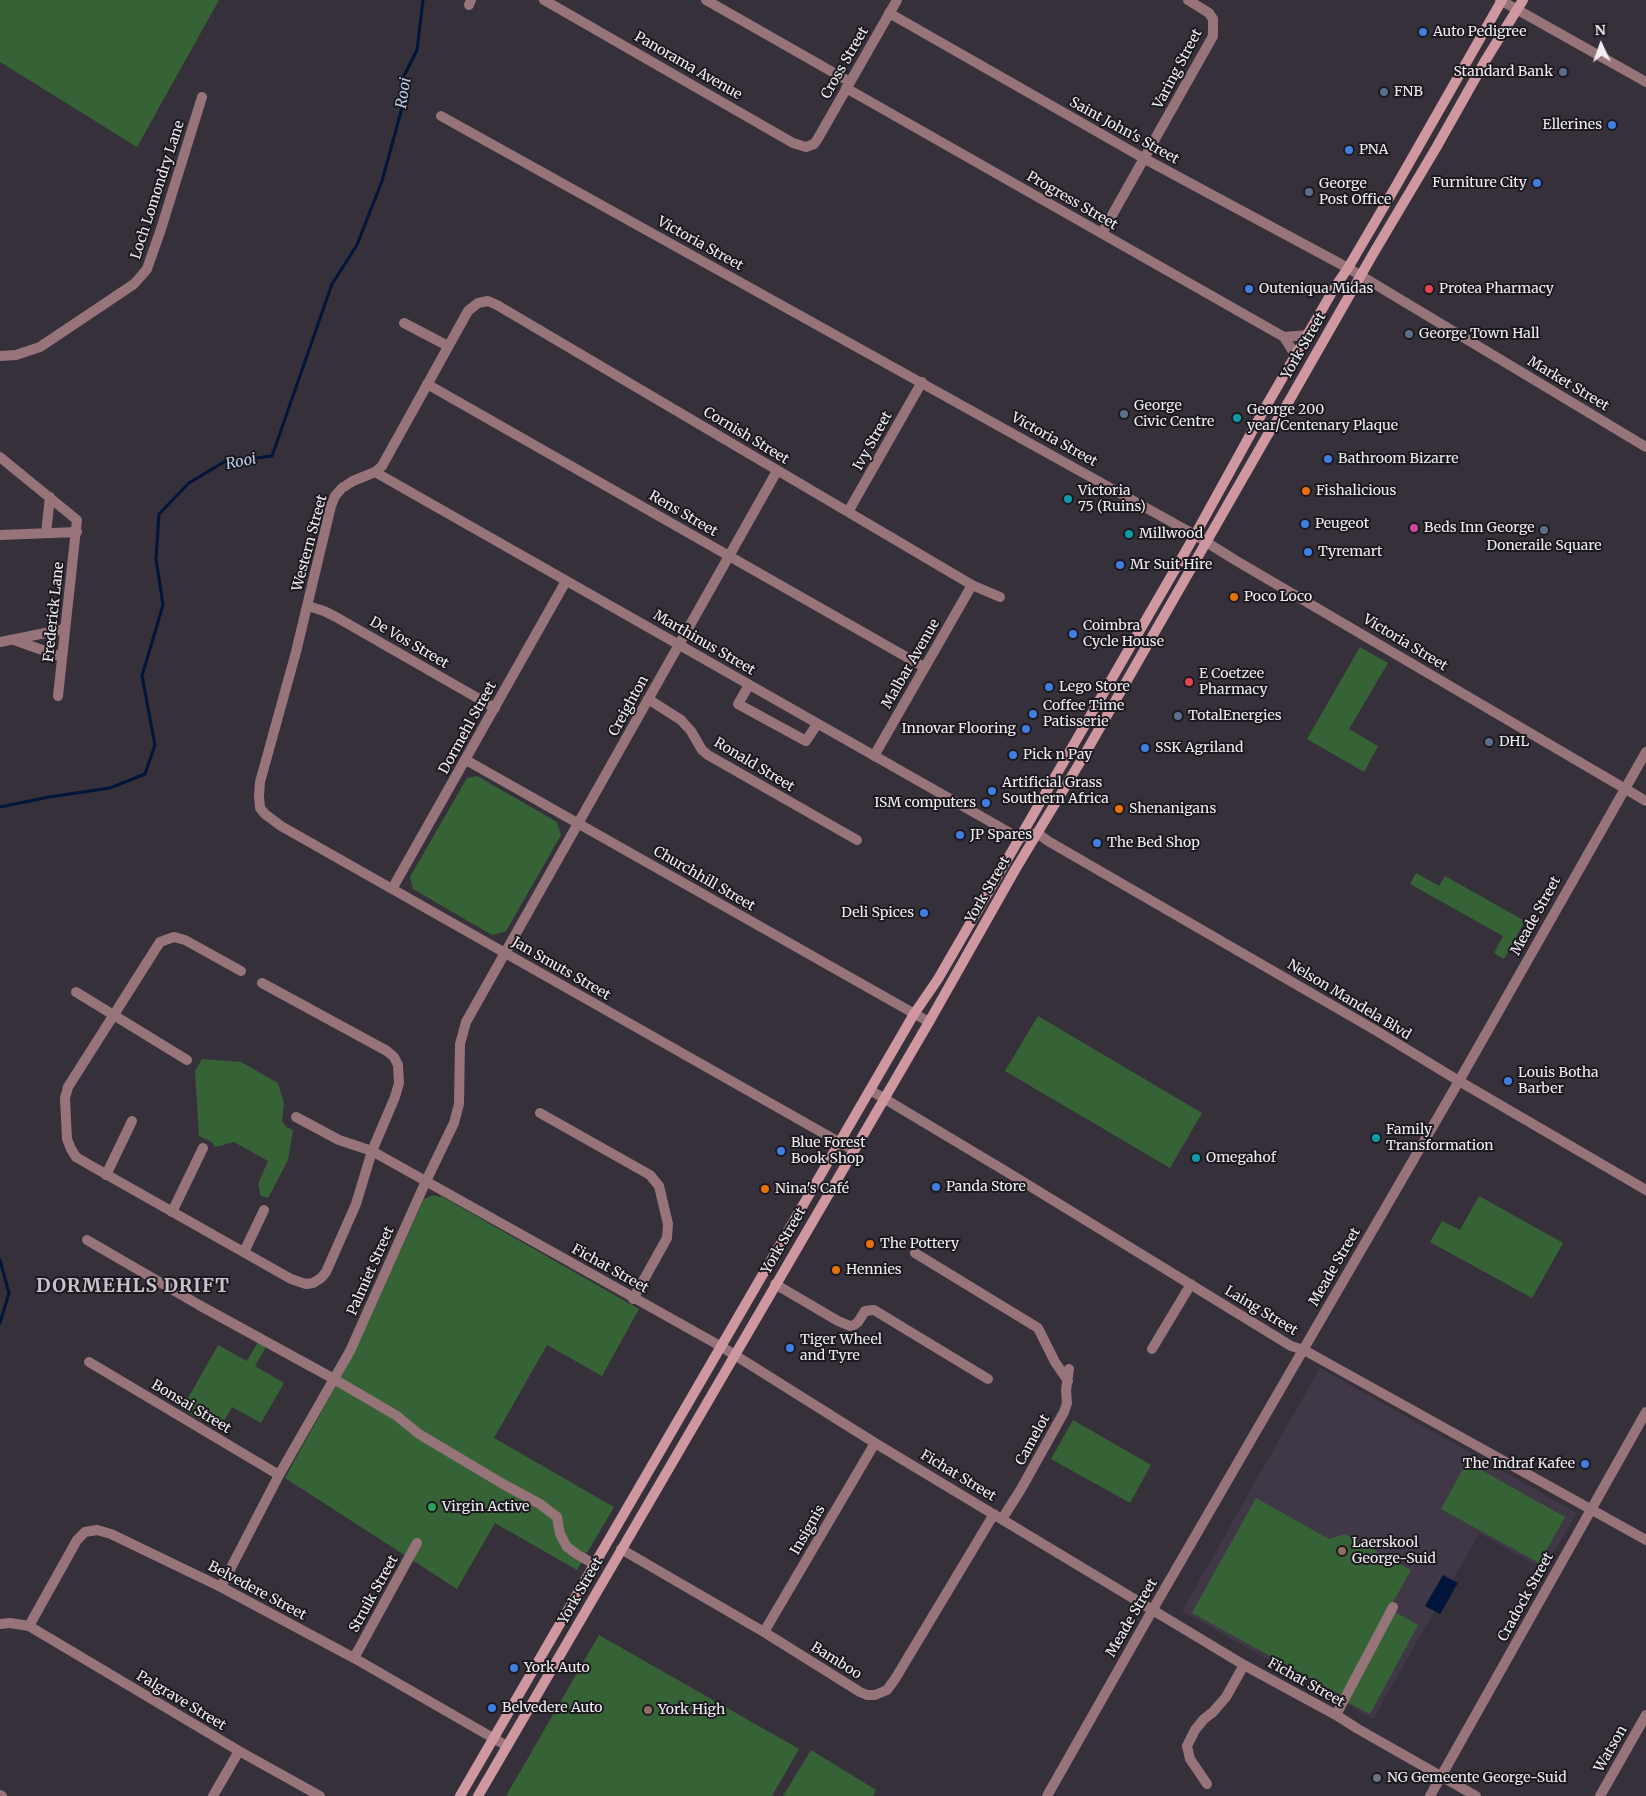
<!DOCTYPE html>
<meta charset="utf-8">
<style>
body{margin:0}
#map{position:relative;width:1646px;height:1796px;overflow:hidden;background:#36303a;font-family:Merriweather,serif}
canvas{display:block}
.north{position:absolute;left:1576px;top:20px;width:50px;height:50px;-webkit-text-stroke:4px #1c191e;paint-order:stroke;rotate:357deg;font-size:14px;font-weight:700;line-height:20px;text-align:center;color:#efecf2}
.north::after{content:'';display:block;margin:auto;width:18px;height:22px;background:#efecf2;clip-path:polygon(50% 0,100% 100%,50% 72%,0 100%)}
</style>
<div id="map">
<canvas width="1646" height="1796"></canvas>
<div class="north">N</div>
</div>
<script>
const ctx = document.querySelector('canvas').getContext('2d');
ctx.lineJoin = 'round';
function paint(path, color) {
  ctx.fillStyle = color;
  ctx.fill(path, 'evenodd');
}
function shape(rows) {
  const path = new Path2D();
  for (const r of rows) {
    path.moveTo(r[0], r[1]);
    for (let i = 2; i < r.length; i += 2) path.lineTo(r[i], r[i + 1]);
  }
  return path;
}
function strokePath(path, color, width, dash) {
  ctx.strokeStyle = color;
  ctx.lineWidth = width;
  ctx.lineCap = dash ? 'butt' : 'round';
  ctx.setLineDash(dash || []);
  ctx.stroke(path);
}
function drawText(font, color, halo, rows, align = 'center') {
  ctx.font = font + ' Merriweather,serif';
  ctx.lineWidth = 4;
  ctx.setLineDash([]);
  ctx.textBaseline = 'middle';
  ctx.strokeStyle = halo;
  ctx.fillStyle = color;
  for (const [text, x, y, turn = 0] of rows) {
    ctx.save();
    ctx.translate(x, y);
    ctx.rotate((+turn || 0) * Math.PI / 180);
    ctx.textAlign = isNaN(turn) ? turn : align;
    if (halo) ctx.strokeText(text, 0, 0);
    ctx.fillText(text, 0, 0);
    ctx.restore();
  }
}
paint(shape([
 [1320,1368,1577,1513,1544,1570,1479,1533,1373,1719,1182,1611]
]), '#413847');
paint(shape([
 [0,0,219,0,137,147,0,62],
 [1360,647,1388,663,1349,729,1378,746,1364,772,1307,739],
 [477,776,557,822,561,835,506,931,492,935,413,889,410,877,467,778],
 [1416,873,1439,886,1445,876,1525,921,1504,959,1494,953,1503,936,1410,884],
 [1038,1016,1202,1113,1170,1168,1005,1071],
 [202,1059,241,1062,278,1083,284,1103,282,1121,286,1127,293,1130,288,1160,268,1198,261,1196,258,1184,268,1161,234,1142,215,1147,212,1142,199,1136,195,1071],
 [433,1195,440,1197,441,1196,639,1309,602,1376,547,1345,494,1438,614,1507,577,1570,495,1523,457,1589,285,1478,354,1353,424,1199],
 [1479,1196,1563,1243,1532,1298,1430,1242,1442,1221,1460,1230],
 [258,1342,266,1347,255,1366,284,1383,261,1423,232,1407,219,1430,182,1409,218,1345,247,1361],
 [1073,1420,1151,1465,1130,1503,1051,1459],
 [1467,1462,1565,1517,1539,1563,1441,1509],
 [1256,1498,1329,1539,1345,1534,1411,1570,1341,1695,1192,1613],
 [1395,1612,1418,1625,1370,1714,1347,1702],
 [599,1635,799,1749,772,1796,506,1796],
 [811,1750,876,1790,873,1796,783,1796]
]), '#366336');
paint(shape([
 [1443,1575,1458,1583,1440,1614,1425,1606]
]), '#001539');
strokePath(shape([
 [0,807,49,797,110,788,145,774,155,745,142,676,163,605,156,559,159,514,189,483,224,462,272,456,332,284,357,245,382,181,402,108,401,96,404,76,417,50,423,0],
 [0,1260,9,1293,0,1323]
]), '#001539', 3);
strokePath(shape([
 [544,0,793,143,806,147,814,144,817,140,897,0],
 [706,0,850,82],
 [469,5,471,0],
 [889,13,1145,159,1348,268,1646,447],
 [846,88,1284,337,1296,356],
 [441,116,1195,535,1235,560,1646,801],
 [1102,233,1213,36,1213,19,1209,13,1188,0],
 [404,323,448,346],
 [1284,337,1308,335],
 [0,356,16,355,40,347,134,284,142,275,147,269,161,229,202,97],
 [427,384,924,667],
 [0,457,77,520,58,696],
 [375,472,1019,838],
 [848,512,922,382],
 [46,533,50,497],
 [0,535,77,532],
 [308,606,324,611,336,617,495,708],
 [14,640,62,657],
 [0,642,65,629],
 [749,685,738,704,806,741,817,724],
 [648,699,681,720,691,731,702,750,708,755,857,840],
 [874,756,972,585],
 [466,760,929,1022],
 [392,889,566,581],
 [241,971,185,940,174,937,160,942,68,1087,65,1098,67,1139,71,1149,76,1157,88,1164,291,1279,306,1284,313,1283,321,1278,326,1272,356,1204,372,1151,395,1097,399,1083,398,1065,394,1057,387,1051,262,983],
 [76,992,187,1060],
 [870,1090,1007,1172,1291,1346,1304,1350,1646,1540],
 [540,1113,650,1175,659,1186,668,1224,667,1238,633,1299],
 [296,1117,339,1140,372,1151,722,1347,875,1443,1244,1665,1336,1715,1358,1729,1476,1796],
 [853,1150,281,826,265,814,260,808,259,796,260,782,296,652,331,506,335,496,342,488,353,481,375,472,382,466,468,311,478,303,488,301,497,305,972,585,1000,597],
 [106,1175,132,1121],
 [172,1212,203,1148],
 [87,1240,199,1305,334,1379,397,1416,419,1434,503,1484,540,1504,557,1517,560,1534,567,1547,578,1555,594,1564],
 [244,1252,264,1210],
 [915,1253,1038,1328,1055,1362,1068,1381],
 [775,1284,838,1321,850,1326,854,1325,858,1322,865,1311,874,1310,988,1379],
 [1152,1349,1191,1284],
 [89,1362,279,1475],
 [1002,1519,1021,1489,1064,1412,1067,1403,1066,1390,1069,1369],
 [621,1549,764,1632,860,1692,867,1695,875,1695,887,1690,895,1679,994,1514],
 [221,1587,279,1475,350,1351,426,1181,454,1123,459,1104,460,1044,466,1022,777,471],
 [0,1624,10,1623,29,1626,239,1751,320,1796],
 [29,1626,77,1540,85,1532,97,1530,111,1534,221,1587,354,1658,507,1746],
 [764,1632,875,1443],
 [354,1658,417,1543],
 [1336,1715,1393,1607],
 [1207,1784,1190,1759,1187,1746,1195,1730,1204,1719,1213,1712,1226,1697,1244,1665],
 [0,1795,2,1796],
 [213,1796,239,1751],
 [1047,1796,1153,1609,1459,1081,1646,752],
 [1430,1796,1646,1412],
 [1600,1796,1646,1715]
]), '#967479', 10);
strokePath(shape([
 [1500,0,1646,82],
 [1019,838,1037,833,1048,841,1375,1030,1459,1081,1646,1190]
]), '#967479', 10);
strokePath(shape([
 [460,1796,914,1014,938,979,1195,535,1265,408,1335,287,1348,268,1396,186,1502,0],
 [478,1796,929,1022,1015,870,1082,759,1267,436,1285,408,1373,254,1436,148,1485,61,1523,0]
]), '#cf98a0', 10);
for (const [x, y, r, color] of [
 [1423,32,5,"#3f7fe0"],
 [1563,72,5,"#5c6f8a"],
 [1384,92,5,"#5c6f8a"],
 [1612,125,5,"#3f7fe0"],
 [1349,150,5,"#3f7fe0"],
 [1537,183,5,"#3f7fe0"],
 [1309,192,5,"#5c6f8a"],
 [1249,289,5,"#3f7fe0"],
 [1429,289,5,"#e0444e"],
 [1409,334,5,"#5c6f8a"],
 [1124,414,5,"#5c6f8a"],
 [1237,418,5,"#0f9aa8"],
 [1328,459,5,"#3f7fe0"],
 [1306,491,5,"#e8710a"],
 [1068,499,5,"#0f9aa8"],
 [1305,524,5,"#3f7fe0"],
 [1414,528,5,"#d1479c"],
 [1544,530,5,"#5c6f8a"],
 [1129,534,5,"#0f9aa8"],
 [1308,552,5,"#3f7fe0"],
 [1120,565,5,"#3f7fe0"],
 [1234,597,5,"#e8710a"],
 [1073,634,5,"#3f7fe0"],
 [1189,682,5,"#e0444e"],
 [1049,687,5,"#3f7fe0"],
 [1033,714,5,"#3f7fe0"],
 [1178,716,5,"#5c6f8a"],
 [1026,729,5,"#3f7fe0"],
 [1489,742,5,"#5c6f8a"],
 [1145,748,5,"#3f7fe0"],
 [1013,755,5,"#3f7fe0"],
 [992,791,5,"#3f7fe0"],
 [986,803,5,"#3f7fe0"],
 [1119,809,5,"#e8710a"],
 [960,835,5,"#3f7fe0"],
 [1097,843,5,"#3f7fe0"],
 [924,913,5,"#3f7fe0"],
 [1508,1081,5,"#3f7fe0"],
 [1376,1138,5,"#0f9aa8"],
 [781,1151,5,"#3f7fe0"],
 [1196,1158,5,"#0f9aa8"],
 [936,1187,5,"#3f7fe0"],
 [765,1189,5,"#e8710a"],
 [870,1244,5,"#e8710a"],
 [836,1270,5,"#e8710a"],
 [790,1348,5,"#3f7fe0"],
 [1585,1464,5,"#3f7fe0"],
 [432,1507,5,"#2e9e5b"],
 [1342,1551,5,"#8d6e63"],
 [514,1668,5,"#3f7fe0"],
 [492,1708,5,"#3f7fe0"],
 [648,1710,5,"#8d6e63"],
 [1377,1778,5,"#6b7280"]
]) {
  const dot = new Path2D();
  dot.arc(x, y, r, 0, 2 * Math.PI);
  ctx.fillStyle = color;
  ctx.fill(dot);
  strokePath(dot, '#1c191e', 2);
}
drawText('14px', '#efecf2', '#1c191e', [
 ["Auto Pedigree",1433,32],
 ["Standard Bank",1553,72,"right"],
 ["FNB",1394,92],
 ["Ellerines",1602,125,"right"],
 ["PNA",1359,150],
 ["Furniture City",1527,183,"right"],
 ["George",1319,184],
 ["Post Office",1319,200],
 ["Outeniqua Midas",1259,289],
 ["Protea Pharmacy",1439,289],
 ["George Town Hall",1419,334],
 ["George",1134,406],
 ["Civic Centre",1134,422],
 ["George 200",1247,410],
 ["year/Centenary Plaque",1247,426],
 ["Bathroom Bizarre",1338,459],
 ["Victoria",1078,491],
 ["75 (Ruins)",1078,507],
 ["Fishalicious",1316,491],
 ["Peugeot",1315,524],
 ["Beds Inn George",1424,528],
 ["Millwood",1139,534],
 ["Doneraile Square",1544,546,"center"],
 ["Tyremart",1318,552],
 ["Mr Suit Hire",1130,565],
 ["Poco Loco",1244,597],
 ["Coimbra",1083,626],
 ["Cycle House",1083,642],
 ["E Coetzee",1199,674],
 ["Pharmacy",1199,690],
 ["Lego Store",1059,687],
 ["Coffee Time",1043,706],
 ["Patisserie",1043,722],
 ["TotalEnergies",1188,716],
 ["Innovar Flooring",1016,729,"right"],
 ["DHL",1499,742],
 ["SSK Agriland",1155,748],
 ["Pick n Pay",1023,755],
 ["Artificial Grass",1002,783],
 ["Southern Africa",1002,799],
 ["ISM computers",976,803,"right"],
 ["Shenanigans",1129,809],
 ["JP Spares",970,835],
 ["The Bed Shop",1107,843],
 ["Deli Spices",914,913,"right"],
 ["Louis Botha",1518,1073],
 ["Barber",1518,1089],
 ["Family",1386,1130],
 ["Transformation",1386,1146],
 ["Blue Forest",791,1143],
 ["Book Shop",791,1159],
 ["Omegahof",1206,1158],
 ["Panda Store",946,1187],
 ["Nina's Café",775,1189],
 ["The Pottery",880,1244],
 ["Hennies",846,1270],
 ["Tiger Wheel",800,1340],
 ["and Tyre",800,1356],
 ["The Indraf Kafee",1575,1464,"right"],
 ["Virgin Active",442,1507],
 ["Laerskool",1352,1543],
 ["George-Suid",1352,1559],
 ["York Auto",524,1668],
 ["Belvedere Auto",502,1708],
 ["York High",658,1710],
 ["NG Gemeente George-Suid",1387,1778]
], 'left');
drawText('14px', '#efecf2', '#1c191e', [
 ["Cross Street",845,63,-60],
 ["Panorama Avenue",688,66,30],
 ["Varing Street",1178,69,-62],
 ["Saint John's Street",1124,131,29],
 ["Loch Lomondry Lane",158,190,-72],
 ["Progress Street",1072,201,30],
 ["Victoria Street",700,244,29],
 ["York Street",1304,346,-60],
 ["Market Street",1568,384,31],
 ["Cornish Street",746,436,31],
 ["Victoria Street",1054,440,29],
 ["Ivy Street",873,441,-61],
 ["Rens Street",683,514,30],
 ["Western Street",310,543,-75],
 ["Frederick Lane",54,612,-84],
 ["De Vos Street",409,643,30],
 ["Marthinus Street",704,643,30],
 ["Victoria Street",1405,643,31],
 ["Malbar Avenue",911,664,-60],
 ["Creighton",629,706,-61],
 ["Dormehl Street",468,728,-61],
 ["Ronald Street",754,765,31],
 ["Churchhill Street",704,879,30],
 ["York Street",988,890,-60],
 ["Meade Street",1536,916,-61],
 ["Jan Smuts Street",561,969,30],
 ["Nelson Mandela Blvd",1349,1000,31],
 ["York Street",784,1241,-60],
 ["Meade Street",1335,1267,-60],
 ["Fichat Street",610,1269,29],
 ["Palmiet Street",371,1271,-66],
 ["Laing Street",1261,1311,31],
 ["Bonsai Street",191,1407,31],
 ["Camelot",1033,1440,-61],
 ["Fichat Street",958,1476,31],
 ["Insignis",808,1530,-60],
 ["Belvedere Street",257,1591,28],
 ["York Street",581,1591,-60],
 ["Struik Street",374,1594,-61],
 ["Cradock Street",1526,1597,-61],
 ["Meade Street",1132,1618,-60],
 ["Bamboo",836,1661,32],
 ["Fichat Street",1306,1683,29],
 ["Palgrave Street",181,1701,31],
 ["Watson",1611,1749,-60]
]);
drawText('italic 15px', '#b9cfef', '#1c191e', [
 ["Rooi",404,93,-81],
 ["Rooi",241,462,-11]
]);
ctx.letterSpacing = '1px';
drawText('bold 19px', '#c9c2ce', '#1c191e', [
 ["DORMEHLS DRIFT",133,1287]
]);
ctx.letterSpacing = '0px';
</script>
